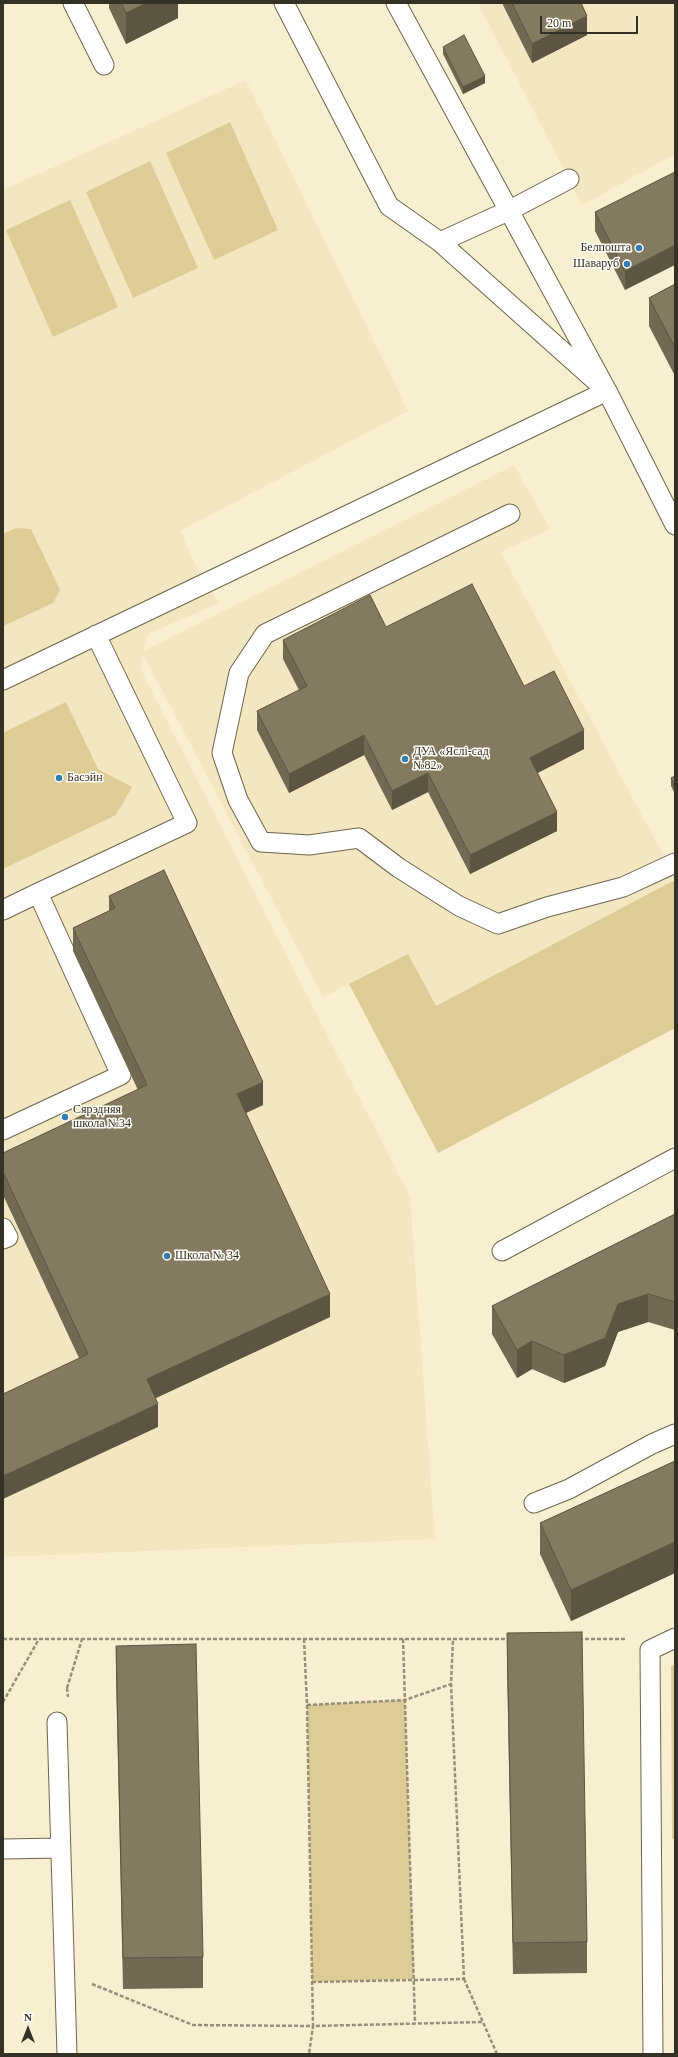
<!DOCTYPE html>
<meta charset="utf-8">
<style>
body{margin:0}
#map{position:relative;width:678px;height:2057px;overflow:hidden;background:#f8efd1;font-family:Georgia,serif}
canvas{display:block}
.frame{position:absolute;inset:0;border:4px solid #343125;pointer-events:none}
.north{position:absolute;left:8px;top:2009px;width:40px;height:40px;-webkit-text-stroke:3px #fefdf6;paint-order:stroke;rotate:0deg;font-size:11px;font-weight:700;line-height:16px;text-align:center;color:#343125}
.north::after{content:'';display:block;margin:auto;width:14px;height:18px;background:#343125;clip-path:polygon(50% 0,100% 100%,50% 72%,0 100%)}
.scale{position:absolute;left:540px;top:16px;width:98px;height:18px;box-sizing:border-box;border:2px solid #343125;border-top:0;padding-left:5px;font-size:12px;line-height:14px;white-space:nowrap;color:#343125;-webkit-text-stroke:3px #fefdf6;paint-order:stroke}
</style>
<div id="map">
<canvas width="678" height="2057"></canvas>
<div class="frame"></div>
<div class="north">N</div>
<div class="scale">20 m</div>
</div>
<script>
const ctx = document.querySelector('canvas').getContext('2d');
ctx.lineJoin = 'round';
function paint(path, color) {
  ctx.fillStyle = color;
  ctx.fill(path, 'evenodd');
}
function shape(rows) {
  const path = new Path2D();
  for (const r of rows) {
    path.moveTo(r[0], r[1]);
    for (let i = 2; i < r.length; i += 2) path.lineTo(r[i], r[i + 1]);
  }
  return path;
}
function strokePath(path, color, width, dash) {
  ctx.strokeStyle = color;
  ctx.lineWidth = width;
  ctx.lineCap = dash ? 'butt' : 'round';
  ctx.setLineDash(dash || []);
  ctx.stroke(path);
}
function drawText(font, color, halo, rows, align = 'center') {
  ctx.font = font + ' Georgia,serif';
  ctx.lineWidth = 3;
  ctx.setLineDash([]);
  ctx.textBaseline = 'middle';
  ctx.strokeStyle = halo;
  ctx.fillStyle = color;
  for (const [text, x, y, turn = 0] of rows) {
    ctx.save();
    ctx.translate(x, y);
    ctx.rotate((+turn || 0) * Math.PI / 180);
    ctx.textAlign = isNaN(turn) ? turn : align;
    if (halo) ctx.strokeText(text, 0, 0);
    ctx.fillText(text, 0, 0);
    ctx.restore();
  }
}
paint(shape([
 [478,3,675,3,675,154,582,205],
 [246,80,408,411,180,531,195,564,219,603,148,634,144,651,514,465,550,529,501,552,675,877,675,1028,438,1153,349,984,323,997,143,654,140,668,410,1197,435,1539,3,1557,3,190]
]), '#f3e7c1');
paint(shape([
 [230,122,278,230,214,260,166,153],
 [150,161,198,268,133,298,86,192],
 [70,200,118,307,53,337,6,230],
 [16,528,31,529,60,590,53,603,3,626,3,534],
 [66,702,98,769,132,787,116,815,3,869,3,733],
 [675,880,675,1028,438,1153,349,984,408,954,436,1006],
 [675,1664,675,1839,672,1839,671,1666],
 [405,1700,414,1979,312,1982,307,1705]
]), '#ddcc96');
const service = shape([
 [73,3,104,65],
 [284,3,389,206,440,242,607,391,675,525],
 [440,242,510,210,569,179],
 [510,514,265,634,239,673,222,753,238,800,261,842,309,845,359,838,399,868,459,906,498,924,547,907,623,887,675,863],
 [3,680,607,391,396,3],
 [38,893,187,823,96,635],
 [3,910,38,893,121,1075,3,1130],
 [3,1228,8,1237,3,1239],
 [502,1251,675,1158],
 [534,1503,569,1489,652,1444,675,1434],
 [57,1722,67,2054],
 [3,1849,61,1848],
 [653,2054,650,1650,675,1638]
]);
strokePath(service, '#6d654a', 21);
strokePath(shape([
 [3,1639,510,1639],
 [304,1639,307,1705,313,2026,483,2022],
 [403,1639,415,2023],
 [579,1639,626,1639],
 [67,1688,68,1697],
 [67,1688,82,1639],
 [3,1702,39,1639],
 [307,1705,405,1700,451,1684,453,1639],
 [464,1979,497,2054],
 [312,1982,464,1979,451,1684],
 [92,1984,193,2025,313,2026,309,2054]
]), '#958f7a', 2.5, [4, 2]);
strokePath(service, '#fff', 19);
paint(shape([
 [109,3,178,3,178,18,126,44,109,8],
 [502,3,581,3,587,35,532,63],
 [443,47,485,83,463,94,443,54],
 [675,172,625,290,595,231,595,212],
 [675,284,675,376,649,326,649,298],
 [386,627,524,686,584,749,537,773,557,831,470,874,428,792,392,810,364,755,289,793,257,730,257,711,299,690,283,659,283,640],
 [675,776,675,794,671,786,671,778],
 [109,896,263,1105,246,1113,330,1317,156,1398,158,1427,79,1358,3,1195,3,1153,138,1090,73,951,73,928,109,911],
 [675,1214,675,1330,648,1322,618,1332,605,1366,564,1383,532,1369,517,1378,492,1334,492,1306],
 [675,1461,675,1573,571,1621,540,1554,540,1523],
 [507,1633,587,1942,587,1973,513,1974,507,1664],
 [116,1646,203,1957,203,1988,123,1989,116,1676]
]), '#716952');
paint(shape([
 [147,3,178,3,178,18,126,44,126,13],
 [587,16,587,35,532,63,532,44],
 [485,76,485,83,463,94,463,87],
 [675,245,675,265,625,290,625,271],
 [584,730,584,749,530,777,530,758],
 [364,735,364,755,289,793,289,774],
 [428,773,428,792,392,810,392,791],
 [557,812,557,831,470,874,470,855],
 [263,1082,263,1105,237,1117,237,1094],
 [330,1294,330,1317,147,1402,147,1379],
 [648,1294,648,1322,618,1332,605,1366,564,1383,564,1355,618,1304],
 [532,1341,532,1369,517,1378,517,1350],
 [158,1404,158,1427,3,1499,3,1476],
 [675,1542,675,1573,571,1621,571,1590]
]), '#5c5542');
const building = shape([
 [121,3,147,3,126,13,121,3],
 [512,3,581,3,587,16,532,44,512,3],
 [464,35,485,76,463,87,443,47,464,35],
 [675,172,675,245,625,271,595,212,675,172],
 [675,284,675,348,649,298,675,284],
 [472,584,524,686,554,671,584,730,530,758,557,812,470,855,428,773,392,791,364,735,289,774,257,711,307,686,283,640,370,595,386,627,472,584],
 [675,776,675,787,671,778,675,776],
 [164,870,263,1082,237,1094,330,1294,147,1379,158,1404,3,1476,3,1394,88,1354,3,1172,3,1153,147,1085,73,928,115,908,109,896,164,870],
 [675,1214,675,1302,648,1294,618,1304,605,1338,564,1355,532,1341,517,1350,492,1306,675,1214],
 [675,1461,675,1542,571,1590,540,1523,675,1461],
 [582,1632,587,1942,513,1943,507,1633,582,1632],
 [196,1644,203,1957,123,1958,116,1646,196,1644]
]);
paint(building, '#837a5f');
strokePath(building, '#5c5542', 1);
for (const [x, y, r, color] of [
 [639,248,4,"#347db1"],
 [627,264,4,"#347db1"],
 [405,759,4,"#347db1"],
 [59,778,4,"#347db1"],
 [65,1117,4,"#347db1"],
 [167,1256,4,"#347db1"]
]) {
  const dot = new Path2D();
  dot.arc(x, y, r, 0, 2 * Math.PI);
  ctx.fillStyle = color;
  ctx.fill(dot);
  strokePath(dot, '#fefdf6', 1.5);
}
drawText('12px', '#343125', '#fefdf6', [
 ["Белпошта",631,248,"right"],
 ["Шаваруб",619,264,"right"],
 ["ДУА «Яслі-сад",413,752],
 ["№82»",413,766],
 ["Басэйн",67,778],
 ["Сярэдняя",73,1110],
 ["школа №34",73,1124],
 ["Школа № 34",175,1256]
], 'left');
</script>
